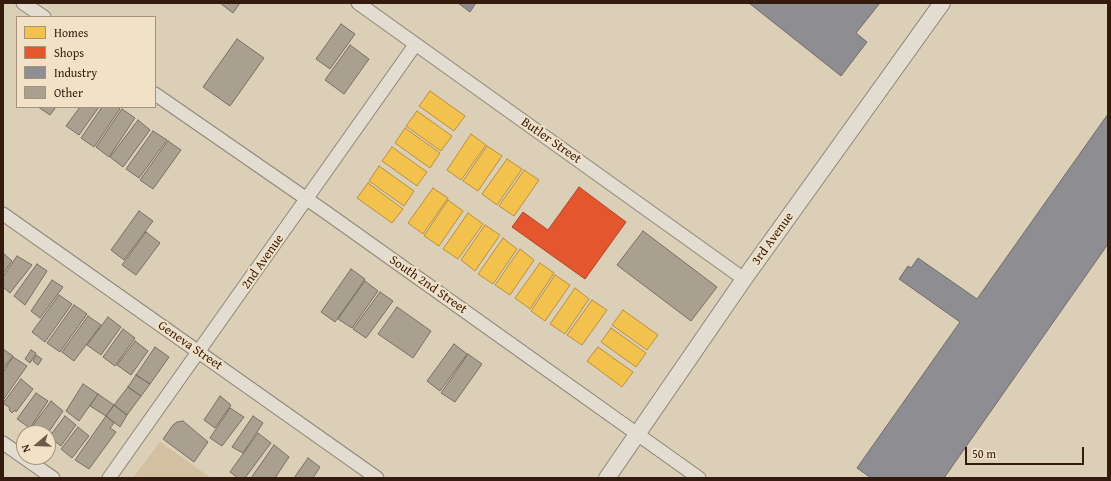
<!DOCTYPE html>
<style>
body{margin:0}
#map{position:relative;width:1111px;height:481px;overflow:hidden;background:#dbcfb8;font-family:"Gentium Book Plus",serif}
canvas{display:block}
.frame{position:absolute;inset:0;border:4px solid #351a0e;pointer-events:none}
.legend{position:absolute;left:16px;top:16px;width:140px;height:92px;box-sizing:border-box;background:#f1e2c7;border:1px solid #a6927d;margin:0;padding:5px 7px;list-style:none;font-size:12px;color:#351a0e}
.legend li{display:flex;align-items:center;gap:8px;height:20px}
.legend b{width:20px;border:1px solid #a6927d}
.north{position:absolute;left:16px;top:425px;width:40px;height:40px;box-sizing:border-box;background:#f1e2c7;border:1px solid #a6927d;border-radius:50%;rotate:251deg;font-size:11px;font-weight:700;line-height:16px;text-align:center;color:#351a0e}
.north::after{content:'';display:block;margin:auto;width:14px;height:18px;background:#6f594a;clip-path:polygon(50% 0,100% 100%,50% 72%,0 100%)}
.scale{position:absolute;left:965px;top:447px;width:119px;height:18px;box-sizing:border-box;border:2px solid #351a0e;border-top:0;padding-left:5px;font-size:12px;line-height:14px;white-space:nowrap;color:#351a0e;-webkit-text-stroke:3px #f1e2c7;paint-order:stroke}
</style>
<div id="map">
<canvas width="1111" height="481"></canvas>
<div class="frame"></div>
<ul class="legend">
<li><b style="height:11px;background:#f2c14e"></b>Homes</li>
<li><b style="height:11px;background:#e4572e"></b>Shops</li>
<li><b style="height:11px;background:#8d8d92"></b>Industry</li>
<li><b style="height:11px;background:#aaa090"></b>Other</li>
</ul>
<div class="north">N</div>
<div class="scale">50 m</div>
</div>
<script>
const ctx = document.querySelector('canvas').getContext('2d');
ctx.lineJoin = 'round';
function paint(path, color) {
  ctx.fillStyle = color;
  ctx.fill(path, 'evenodd');
}
function shape(rows) {
  const path = new Path2D();
  for (const r of rows) {
    path.moveTo(r[0], r[1]);
    for (let i = 2; i < r.length; i += 2) path.lineTo(r[i], r[i + 1]);
  }
  return path;
}
function strokePath(path, color, width, dash) {
  ctx.strokeStyle = color;
  ctx.lineWidth = width;
  ctx.lineCap = dash ? 'butt' : 'round';
  ctx.setLineDash(dash || []);
  ctx.stroke(path);
}
function drawText(font, color, halo, rows, align = 'center') {
  ctx.font = font + ' "Gentium Book Plus",serif';
  ctx.lineWidth = 4;
  ctx.setLineDash([]);
  ctx.textBaseline = 'middle';
  ctx.strokeStyle = halo;
  ctx.fillStyle = color;
  for (const [text, x, y, turn = 0] of rows) {
    ctx.save();
    ctx.translate(x, y);
    ctx.rotate((+turn || 0) * Math.PI / 180);
    ctx.textAlign = isNaN(turn) ? turn : align;
    if (halo) ctx.strokeText(text, 0, 0);
    ctx.fillText(text, 0, 0);
    ctx.restore();
  }
}
paint(shape([
 [160,442,211,478,133,478]
]), '#d2c0a1');
const homes = shape([
 [430,91,465,116,454,131,419,106,430,91],
 [417,111,452,136,441,151,406,126,417,111],
 [405,128,440,153,430,168,395,143,405,128],
 [471,134,486,145,461,180,447,170,471,134],
 [487,146,502,156,478,191,463,181,487,146],
 [392,147,427,172,417,186,382,161,392,147],
 [507,159,522,169,497,205,482,194,507,159],
 [379,166,414,191,404,206,369,181,379,166],
 [524,170,539,180,514,216,499,206,524,170],
 [368,183,403,209,392,223,357,198,368,183],
 [433,188,448,198,423,234,408,223,433,188],
 [448,200,463,211,439,246,424,236,448,200],
 [468,213,483,224,458,259,443,249,468,213],
 [485,225,500,235,475,271,461,260,485,225],
 [503,238,517,249,493,284,478,274,503,238],
 [520,249,534,260,510,295,495,285,520,249],
 [540,263,554,273,530,309,515,298,540,263],
 [555,275,570,285,545,321,531,311,555,275],
 [575,288,589,299,565,334,550,324,575,288],
 [592,300,607,310,582,345,567,335,592,300],
 [623,310,658,335,647,350,612,325,623,310],
 [611,328,646,353,636,367,601,342,611,328],
 [598,347,633,372,622,387,587,361,598,347]
]);
paint(homes, '#f2c14e');
strokePath(homes, '#b98f3b', 1);
const shops = shape([
 [579,187,626,222,585,279,512,227,523,212,548,230,579,187]
]);
paint(shops, '#e4572e');
strokePath(shops, '#b04524', 1);
const industry = shape([
 [458,3,476,3,470,12,458,3],
 [749,3,880,3,856,33,867,42,841,76,749,3],
 [1108,114,1108,244,944,478,871,478,857,468,960,322,899,279,908,266,911,268,918,258,977,299,1108,114]
]);
paint(industry, '#8d8d92');
strokePath(industry, '#736a6a', 1);
const building = shape([
 [220,3,240,3,233,13,220,3],
 [341,24,355,34,330,69,316,59,341,24],
 [237,39,264,58,230,106,203,87,237,39],
 [350,45,369,59,344,94,325,80,350,45],
 [38,107,56,107,50,115,38,107],
 [80,107,99,107,79,135,66,126,80,107],
 [102,107,118,107,120,109,94,147,81,138,102,107],
 [122,109,135,118,109,157,96,147,122,109],
 [138,120,150,130,123,167,110,157,138,120],
 [153,131,167,140,139,178,126,169,153,131],
 [168,141,181,150,153,189,140,180,168,141],
 [139,211,153,221,124,260,111,250,139,211],
 [643,231,717,287,691,321,617,265,643,231],
 [146,232,160,243,136,275,122,265,146,232],
 [4,254,12,261,3,274,3,255,4,254],
 [17,256,32,265,10,293,3,287,3,277,17,256],
 [37,264,47,271,25,305,14,296,37,264],
 [351,269,365,279,335,322,321,312,351,269],
 [52,280,63,287,40,318,31,311,52,280],
 [365,281,378,291,352,328,338,319,365,281],
 [380,292,393,301,366,338,353,329,380,292],
 [59,295,72,304,45,342,32,332,59,295],
 [74,305,87,314,60,352,47,343,74,305],
 [397,307,431,331,413,358,378,334,397,307],
 [88,316,101,325,74,361,62,352,88,316],
 [108,317,121,327,101,355,87,345,108,317],
 [123,329,135,338,115,366,103,357,123,329],
 [135,341,148,351,131,375,117,365,135,341],
 [454,344,467,354,440,391,427,381,454,344],
 [155,347,169,357,150,384,136,375,155,347],
 [3,349,13,356,3,369,3,349],
 [31,350,36,353,30,363,25,359,31,350],
 [468,354,482,364,455,402,441,393,468,354],
 [36,355,42,359,38,365,33,361,36,355],
 [13,357,27,366,3,400,3,372,13,357],
 [136,375,150,384,141,396,128,387,136,375],
 [21,379,33,389,16,412,15,410,12,413,9,410,10,408,3,403,21,379],
 [83,384,98,394,79,421,66,411,83,384],
 [128,387,141,396,127,415,114,405,128,387],
 [36,393,48,401,30,428,17,419,36,393],
 [98,394,114,405,106,416,90,406,98,394],
 [220,396,231,405,215,428,204,420,220,396],
 [51,401,63,411,48,433,38,433,31,428,51,401],
 [114,405,127,415,120,427,106,416,114,405],
 [230,408,244,417,222,446,210,438,230,408],
 [65,416,76,425,61,446,49,437,65,416],
 [106,416,114,423,110,428,116,432,89,469,75,460,106,416],
 [253,416,263,423,243,453,232,447,253,416],
 [183,421,208,442,194,462,163,439,173,425,177,422,183,421],
 [78,427,89,436,72,458,61,449,78,427],
 [258,433,271,443,245,478,238,478,230,472,258,433],
 [274,445,289,457,275,478,251,478,274,445],
 [308,458,320,467,313,478,294,478,308,458]
]);
paint(building, '#aaa090');
strokePath(building, '#796e62', 1);
const minor = shape([
 [23,3,44,17],
 [358,3,744,279],
 [155,94,327,213,699,478],
 [3,214,377,478],
 [3,443,53,478],
 [109,478,415,45]
]);
const tertiary = shape([
 [607,478,744,279,942,3]
]);
strokePath(minor, '#908678', 15);
strokePath(tertiary, '#908678', 18);
strokePath(minor, '#e2dcd1', 13);
strokePath(tertiary, '#e2dcd1', 16);
drawText('13px', '#351a0e', '#f1e2c7', [
 ["Butler Street",551,141,35],
 ["3rd Avenue",773,239,-54],
 ["2nd Avenue",263,262,-55],
 ["South 2nd Street",428,285,35],
 ["Geneva Street",190,346,35]
]);
</script>
